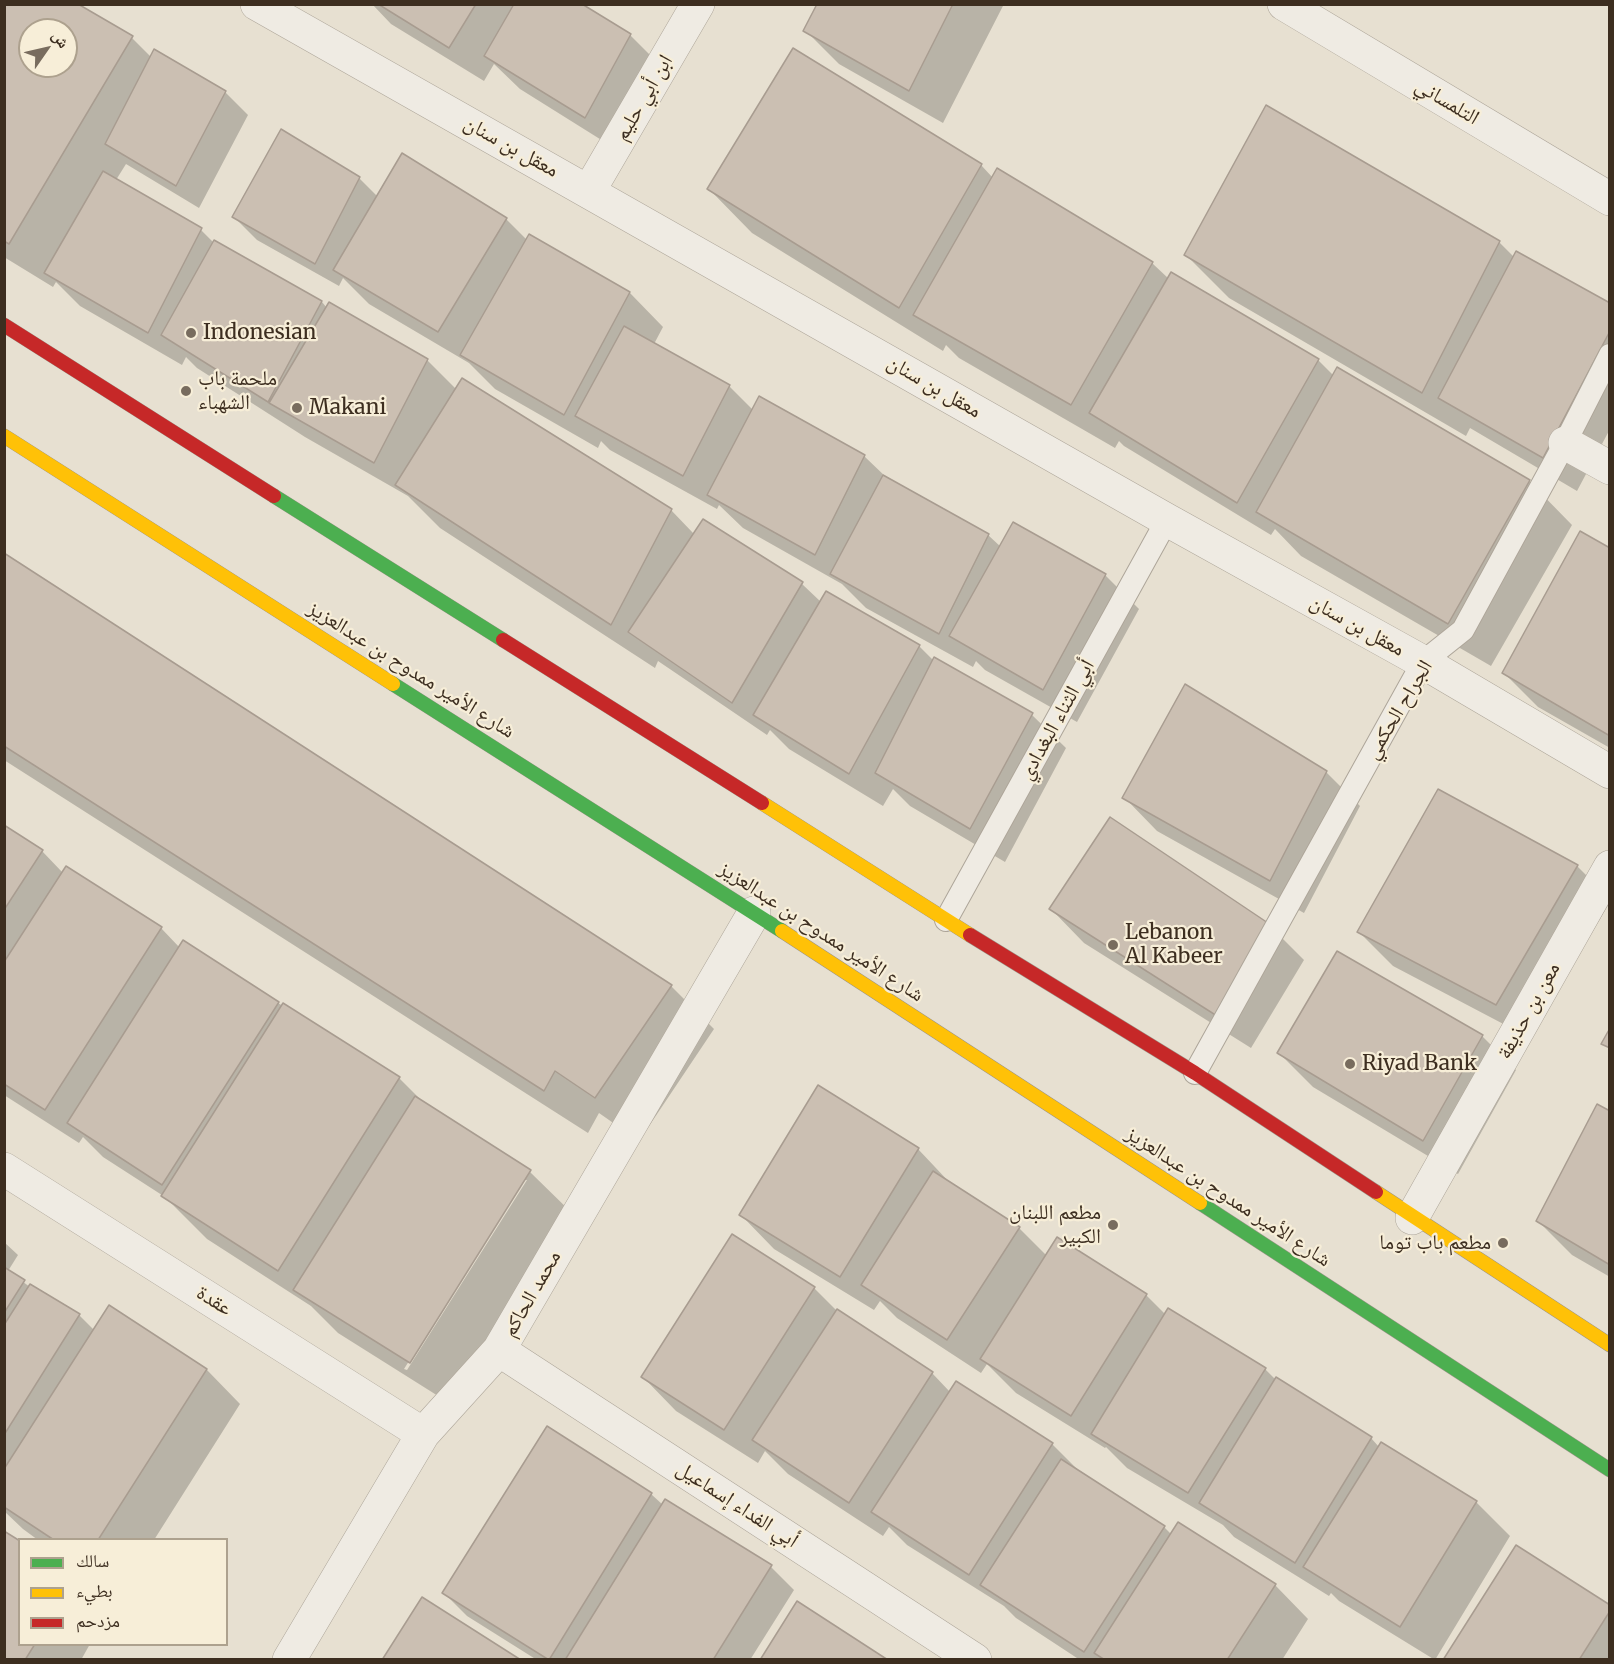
<!DOCTYPE html>
<meta charset="utf-8">
<style>
body{margin:0}
#map{position:relative;width:1614px;height:1664px;overflow:hidden;background:#e7e0d1;font-family:Merriweather,"Noto Naskh Arabic",serif}
canvas{display:block}
.frame{position:absolute;inset:0;border:6px solid #3d2e20;pointer-events:none}
.legend{position:absolute;left:18px;top:1538px;width:210px;height:108px;box-sizing:border-box;background:#f7eed8;border:2px solid #ada18e;margin:0;padding:8px 10px;list-style:none;font-size:18px;color:#3d2e20}
.legend li{display:flex;align-items:center;gap:12px;height:30px}
.legend b{width:30px;border:2px solid #ada18e}
.north{position:absolute;left:18px;top:18px;width:60px;height:60px;box-sizing:border-box;background:#f7eed8;border:2px solid #ada18e;border-radius:50%;rotate:56deg;font-size:16px;font-weight:700;line-height:24px;text-align:center;color:#3d2e20}
.north::after{content:'';display:block;margin:auto;width:21px;height:27px;background:#786c5e;clip-path:polygon(50% 0,100% 100%,50% 72%,0 100%)}
</style>
<div id="map">
<canvas width="1614" height="1664"></canvas>
<div class="frame"></div>
<ul class="legend">
<li><b style="height:8px;background:#4caf50"></b>سالك</li>
<li><b style="height:8px;background:#ffc107"></b>بطيء</li>
<li><b style="height:8px;background:#c62828"></b>مزدحم</li>
</ul>
<div class="north">ش</div>
</div>
<script>
const ctx = document.querySelector('canvas').getContext('2d');
ctx.lineJoin = 'round';
function paint(path, color) {
  ctx.fillStyle = color;
  ctx.fill(path, 'evenodd');
}
function shape(rows) {
  const path = new Path2D();
  for (const r of rows) {
    path.moveTo(r[0], r[1]);
    for (let i = 2; i < r.length; i += 2) path.lineTo(r[i], r[i + 1]);
  }
  return path;
}
function strokePath(path, color, width, dash) {
  ctx.strokeStyle = color;
  ctx.lineWidth = width;
  ctx.lineCap = dash ? 'butt' : 'round';
  ctx.setLineDash(dash || []);
  ctx.stroke(path);
}
function drawText(font, color, halo, rows, align = 'center') {
  ctx.font = font + ' Merriweather,"Noto Naskh Arabic",serif';
  ctx.lineWidth = 4.5;
  ctx.setLineDash([]);
  ctx.textBaseline = 'middle';
  ctx.strokeStyle = halo;
  ctx.fillStyle = color;
  for (const [text, x, y, turn = 0] of rows) {
    ctx.save();
    ctx.translate(x, y);
    ctx.rotate((+turn || 0) * Math.PI / 180);
    ctx.textAlign = isNaN(turn) ? turn : align;
    if (halo) ctx.strokeText(text, 0, 0);
    ctx.fillText(text, 0, 0);
    ctx.restore();
  }
}
paint(shape([
 [4,4,132,38,151,57,225,92,248,115,199,208,126,164,116,180,201,230,214,243,322,302,327,308,427,360,456,389,671,510,694,534,703,521,802,584,821,602,919,646,934,661,935,659,1032,715,1066,748,1005,862,910,806,893,789,883,806,789,749,770,730,767,735,658,661,655,668,440,528,408,496,305,437,197,368,186,357,182,365,80,306,56,282,53,287,4,257],
 [30,30,66,30,66,66,30,66],
 [372,4,579,4,630,35,664,69,619,151,520,89,494,64,484,81,391,24],
 [818,4,1004,4,943,123,839,64,805,30],
 [402,155,506,219,527,240,529,236,630,293,663,327,654,344,729,386,753,410,864,456,887,478,988,535,1001,547,1105,575,1139,609,1077,722,985,670,976,661,973,667,866,608,842,584,743,528,719,505,717,509,610,450,601,441,598,448,495,389,469,363,369,304,343,278,339,286,257,240,234,217,359,178,378,197],
 [981,165,993,178,1152,263,1169,279,1318,360,1334,376,1529,481,1572,525,1491,666,1301,556,1275,529,1271,535,1124,446,1119,441,1115,448,959,358,946,345,943,351,752,233,709,189],
 [1499,242,1514,257,1610,305,1610,429,1577,491,1470,428,1466,436,1229,298,1186,255],
 [1610,550,1610,748,1538,707,1504,673],
 [4,554,671,986,714,1029,639,1141,599,1113,588,1133,4,760],
 [1326,772,1360,806,1304,913,1157,831,1124,797],
 [4,827,42,851,63,873,161,928,180,948,278,1003,399,1078,426,1105,530,1172,574,1215,454,1406,338,1333,311,1306,207,1239,165,1197,103,1157,83,1137,79,1143,4,1095],
 [523,1180,527,1180,407,1370,404,1369],
 [1577,866,1610,899,1610,902,1530,1038,1393,966,1359,932],
 [1051,909,1270,926,1304,960,1251,1048,1084,943],
 [1337,953,1482,1036,1516,1070,1458,1174,1313,1087,1279,1053],
 [1610,1113,1610,1277,1572,1255,1538,1221],
 [918,1149,951,1184,1019,1228,1047,1256,1057,1239,1146,1295,1166,1315,1265,1369,1276,1380,1371,1438,1379,1447,1476,1502,1510,1536,1435,1660,1339,1601,1331,1593,1329,1596,1234,1537,1223,1525,1127,1468,1106,1447,1105,1448,1016,1393,987,1364,981,1373,897,1318,880,1301,874,1310,774,1249,741,1215],
 [4,1242,18,1255,8,1271,30,1287,79,1315,95,1331,110,1307,207,1370,240,1404,154,1540,38,1540,23,1529,4,1511],
 [814,1288,838,1312,932,1373,950,1392,1052,1444,1080,1472,1164,1527,1172,1535,1275,1585,1308,1619,1282,1660,1080,1660,1016,1618,1004,1606,907,1545,889,1527,883,1536,788,1474,765,1451,758,1463,676,1411,643,1377],
 [651,1494,663,1505,771,1567,794,1590,750,1660,537,1660,467,1616,444,1593],
 [1610,1606,1610,1660,1445,1660],
 [20,1644,90,1644,81,1660,4,1660]
]), '#0003');
const building = shape([
 [4,4,78,4,133,36,9,244,4,241,4,4],
 [30,30,66,30,66,66,30,66,30,30],
 [378,4,476,4,449,48,378,4],
 [514,4,582,4,631,34,585,118,484,56,514,4],
 [817,4,953,4,909,91,803,31,817,4],
 [793,48,982,164,899,308,707,189,793,48],
 [154,49,226,91,176,186,105,144,154,49],
 [1266,105,1500,241,1422,393,1184,255,1266,105],
 [281,129,360,177,315,264,232,217,281,129],
 [402,153,507,218,438,332,333,270,402,153],
 [997,168,1153,262,1071,405,913,315,997,168],
 [103,171,202,228,148,333,44,273,103,171],
 [529,234,630,292,564,415,460,355,529,234],
 [214,240,322,301,268,402,161,335,214,240],
 [1516,251,1610,303,1610,331,1543,458,1438,398,1516,251],
 [1171,272,1319,359,1237,503,1089,413,1171,272],
 [329,302,428,359,374,463,269,403,329,302],
 [624,326,730,385,683,476,575,416,624,326],
 [1337,367,1530,480,1448,624,1256,512,1337,367],
 [462,378,672,509,611,625,395,485,462,378],
 [759,396,865,455,815,555,707,495,759,396],
 [883,475,989,534,939,634,830,574,883,475],
 [703,519,803,582,732,703,628,632,703,519],
 [1013,522,1106,574,1043,690,949,636,1013,522],
 [1580,531,1610,548,1610,736,1502,673,1580,531],
 [4,553,672,985,595,1098,555,1071,544,1091,4,746,4,553],
 [826,591,920,645,849,774,753,715,826,591],
 [934,657,1033,713,970,829,875,773,934,657],
 [1185,684,1327,771,1270,881,1122,798,1185,684],
 [1438,789,1578,865,1496,1005,1357,932,1438,789],
 [1110,817,1271,925,1217,1016,1049,909,1110,817],
 [4,825,43,850,4,910,4,825],
 [66,866,162,927,45,1110,4,1084,4,962,66,866],
 [183,940,279,1002,162,1185,67,1123,183,940],
 [1337,951,1483,1035,1423,1141,1277,1053,1337,951],
 [283,1003,400,1077,278,1271,161,1196,283,1003],
 [1610,1028,1610,1048,1601,1044,1610,1028],
 [818,1085,919,1148,840,1277,739,1215,818,1085],
 [415,1096,531,1170,410,1363,293,1290,415,1096],
 [1597,1104,1610,1111,1610,1265,1536,1221,1597,1104],
 [933,1171,1020,1227,947,1340,861,1285,933,1171],
 [732,1234,815,1287,724,1430,641,1377,732,1234],
 [1057,1237,1147,1294,1071,1416,980,1359,1057,1237],
 [4,1267,25,1280,4,1313,4,1267],
 [30,1284,80,1314,4,1435,4,1325,30,1284],
 [109,1305,207,1369,98,1540,54,1540,4,1507,4,1469,109,1305],
 [1168,1308,1266,1368,1188,1493,1091,1434,1168,1308],
 [837,1309,933,1372,849,1503,752,1440,837,1309],
 [1276,1377,1372,1437,1295,1563,1199,1503,1276,1377],
 [956,1381,1053,1443,969,1575,871,1512,956,1381],
 [547,1426,652,1493,549,1660,442,1593,547,1426],
 [1381,1442,1477,1501,1400,1627,1303,1567,1381,1442],
 [1061,1459,1165,1526,1084,1652,980,1585,1061,1459],
 [665,1499,772,1565,713,1660,565,1660,665,1499],
 [1178,1522,1276,1584,1227,1660,1105,1660,1094,1653,1178,1522],
 [4,1531,20,1541,20,1644,35,1644,25,1660,4,1660,4,1531],
 [1516,1545,1610,1605,1610,1611,1579,1660,1443,1660,1516,1545],
 [422,1597,521,1660,382,1660,422,1597],
 [797,1601,888,1660,760,1660,797,1601]
]);
paint(building, '#cbbfb2');
strokePath(building, '#a89c90', 1.5);
const lane = shape([
 [946,920,1167,520],
 [1195,1073,1423,662,1463,630,1565,443,1610,355]
]);
const street = shape([
 [257,4,1167,520,1423,662,1610,772],
 [1284,4,1610,199],
 [589,191,698,4],
 [1565,443,1610,468],
 [4,1169,423,1434],
 [1412,1218,1610,867],
 [499,1350,975,1660],
 [289,1660,423,1434,499,1350,754,913]
]);
const fast = shape([
 [274,496,503,640],
 [393,684,782,931],
 [1200,1203,1610,1470]
]);
const slow = shape([
 [4,436,393,684],
 [762,803,970,935],
 [782,931,1200,1203],
 [1376,1192,1610,1345]
]);
const jam = shape([
 [4,325,274,496],
 [503,640,762,803],
 [970,935,1195,1073,1376,1192]
]);
strokePath(lane, '#ada599', 24);
strokePath(street, '#ada599', 34);
strokePath(fast, '#9c958a', 15);
strokePath(slow, '#9c958a', 15);
strokePath(jam, '#9c958a', 15);
strokePath(lane, '#efebe3', 22);
strokePath(street, '#efebe3', 33);
strokePath(fast, '#4caf50', 14);
strokePath(slow, '#ffc107', 14);
strokePath(jam, '#c62828', 14);
for (const [x, y, r, color] of [
 [191,333,6,"#786c5e"],
 [186,391,6,"#786c5e"],
 [297,408,6,"#786c5e"],
 [1113,945,6,"#786c5e"],
 [1350,1064,6,"#786c5e"],
 [1113,1225,6,"#786c5e"],
 [1503,1243,6,"#786c5e"]
]) {
  const dot = new Path2D();
  dot.arc(x, y, r, 0, 2 * Math.PI);
  ctx.fillStyle = color;
  ctx.fill(dot);
  strokePath(dot, '#f7eed8', 2);
}
drawText('21px', '#3d2e20', '#f7eed8', [
 ["ابن أبي حليم",644,98,-60],
 ["التلمساني",1447,102,31],
 ["معقل بن سنان",511,147,29],
 ["معقل بن سنان",934,387,30],
 ["معقل بن سنان",1357,626,29],
 ["شارع الأمير ممدوح بن عبدالعزيز",411,670,32],
 ["الجراح الحكمي",1399,710,-59],
 ["أبي الثناء البغدادي",1057,720,-61],
 ["شارع الأمير ممدوح بن عبدالعزيز",821,932,33],
 ["معن بن حذيفة",1529,1011,-61],
 ["شارع الأمير ممدوح بن عبدالعزيز",1228,1197,33],
 ["محمد الحاكم",532,1294,-60],
 ["عقدة",214,1301,32],
 ["أبي الفداء إسماعيل",737,1505,33]
]);
drawText('21px', '#3d2e20', '#f7eed8', [
 ["Indonesian",203,333],
 ["ملحمة باب",198,379],
 ["الشهباء",198,403],
 ["Makani",309,408],
 ["Lebanon",1125,933],
 ["Al Kabeer",1125,957],
 ["Riyad Bank",1362,1064],
 ["مطعم اللبنان",1101,1213,"right"],
 ["الكبير",1101,1237,"right"],
 ["مطعم باب توما",1491,1243,"right"]
], 'left');
</script>
